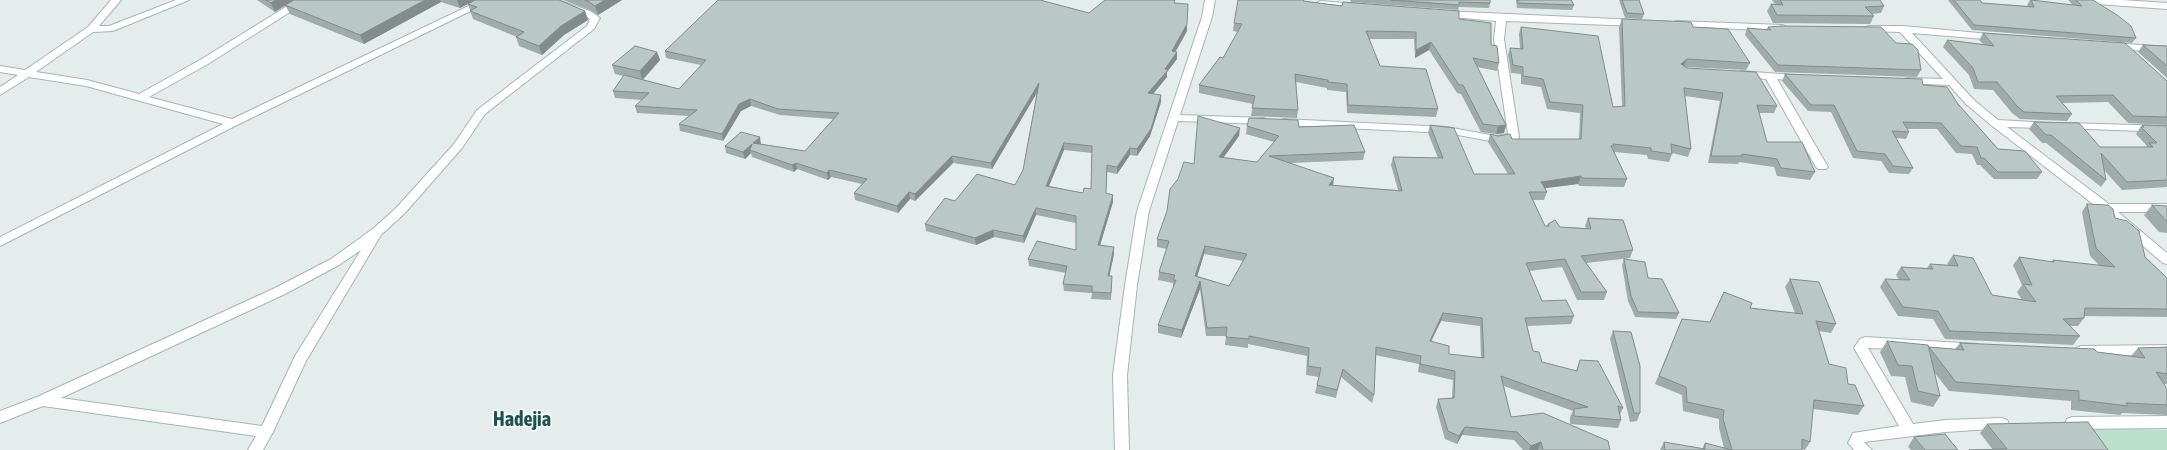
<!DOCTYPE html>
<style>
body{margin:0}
canvas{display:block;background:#e4edeb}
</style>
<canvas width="2167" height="450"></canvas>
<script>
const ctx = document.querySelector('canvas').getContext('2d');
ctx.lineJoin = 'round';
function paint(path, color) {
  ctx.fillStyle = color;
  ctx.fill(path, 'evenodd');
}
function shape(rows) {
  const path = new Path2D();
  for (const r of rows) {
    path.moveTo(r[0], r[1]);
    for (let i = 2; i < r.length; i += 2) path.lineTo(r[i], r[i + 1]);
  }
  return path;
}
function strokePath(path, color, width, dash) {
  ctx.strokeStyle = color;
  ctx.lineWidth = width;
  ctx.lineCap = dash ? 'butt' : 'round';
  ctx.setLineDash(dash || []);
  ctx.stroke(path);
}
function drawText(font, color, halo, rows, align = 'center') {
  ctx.font = font + ' "Asap Condensed",sans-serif';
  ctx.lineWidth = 3.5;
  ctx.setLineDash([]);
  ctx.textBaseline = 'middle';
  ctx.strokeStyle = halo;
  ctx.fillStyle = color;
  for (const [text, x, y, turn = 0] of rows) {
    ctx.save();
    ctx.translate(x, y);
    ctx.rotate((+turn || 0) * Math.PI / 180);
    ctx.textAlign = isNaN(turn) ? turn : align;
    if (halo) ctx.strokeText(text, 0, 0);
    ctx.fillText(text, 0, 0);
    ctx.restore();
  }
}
paint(shape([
 [2077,427,2167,430,2167,450,2095,450]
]), '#bddfcd');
const minor = shape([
 [111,0,121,0,99,26,109,26,176,0,189,0,113,31,93,32,36,72,87,80,139,94,200,60,297,0,309,0,208,64,149,97,232,119,481,0,493,0,237,125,0,246,0,237,223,124,86,86,29,77,0,95,0,87,18,75,0,72,0,66,25,70,88,27,111,0],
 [544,0,558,0,590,11,600,18,594,29,485,114,462,148,405,213,381,235,306,361,273,432,263,450,248,450,256,436,43,406,0,423,0,411,37,397,275,288,331,259,374,228,397,207,454,144,477,110,587,26,590,19,584,15,544,0],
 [361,250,295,356,262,426,61,398,285,294,339,265,361,250],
 [1205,0,1215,0,1212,17,1180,115,1264,118,1269,121,1264,124,1178,121,1149,211,1137,285,1127,375,1129,450,1115,450,1113,375,1125,285,1137,211,1202,17,1205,0],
 [2077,0,2122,0,2167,3,2167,9,2082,3,2077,0],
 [1320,1,1358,4,1363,7,1358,10,1317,6,1315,4,1320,1],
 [1444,11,1637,20,1642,23,1637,26,1506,21,1504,39,1519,137,1518,139,1496,142,1447,133,1283,125,1278,122,1283,119,1447,127,1496,136,1508,134,1494,39,1496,21,1441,16,1441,12,1444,11],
 [1676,21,1783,25,1788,28,1783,31,1673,26,1671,24,1676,21],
 [1868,26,1903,26,2000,35,2000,39,1997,40,1912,33,1974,100,1998,120,2051,123,2052,125,2051,127,2047,128,2007,127,2109,204,2167,204,2167,212,2118,212,2167,253,2167,264,2163,263,2102,211,1991,125,1966,104,1949,85,1903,83,1902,81,1903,79,1907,78,1943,79,1900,32,1865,31,1863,29,1868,26],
 [2113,43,2167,47,2167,53,2109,48,2109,44,2113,43],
 [1741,71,1805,76,1806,78,1805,80,1801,81,1777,79,1828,167,1826,169,1818,169,1816,167,1766,79,1737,76,1736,74,1741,71],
 [2066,123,2167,126,2167,132,2062,128,2061,126,2062,124,2066,123],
 [1865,337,1978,344,1980,347,1978,350,1973,352,1868,348,1913,424,1945,420,2002,418,2007,420,2009,424,2007,428,1945,432,1864,442,1872,450,1854,450,1848,443,1853,433,1899,426,1854,348,1860,339,1865,337],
 [2167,345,2167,355,2081,356,2076,354,2074,351,2076,348,2081,346,2167,345],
 [2167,416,2167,428,2072,429,2067,427,2065,423,2067,419,2072,417,2167,416]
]);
strokePath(minor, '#a6b5b4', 2);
paint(minor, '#fff');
paint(shape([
 [257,0,559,0,585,11,588,20,564,35,542,55,519,46,516,37,517,37,473,19,468,4,460,8,441,2,364,44,290,14,285,5,275,12],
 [563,0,622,0,598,15,590,10],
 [1350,0,1490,0,1490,3,1489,8,1459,7,1458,10,1351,2],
 [1516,0,1571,0,1574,5,1572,10,1517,8],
 [1619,0,1639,0,1644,14,1642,19,1625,18],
 [1772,0,1880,0,1884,6,1881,13,1872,14,1874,16,1870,24,1773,23,1767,11,1771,4,1775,4],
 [1948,0,1980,0,1982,3,2028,6,2027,5,2030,0,2073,5,2068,0,2093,0,2136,38,2132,43,1972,30],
 [1303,1,1459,19,1491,45,1499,63,1497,71,1477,67,1506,125,1504,133,1496,134,1481,132,1461,94,1457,93,1429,50,1415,58,1414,39,1369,39,1380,66,1438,109,1436,117,1347,113,1346,92,1327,90,1327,88,1296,82,1298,110,1297,118,1251,116,1253,104,1199,93,1199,85,1223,58,1238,32,1233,31,1234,23],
 [1176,4,1187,31,1175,52,1177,52,1177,59,1167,72,1167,77,1153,94,1161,95,1161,102,1150,136,1137,156,1130,155,1117,174,1107,172,1106,193,1113,195,1113,202,1100,245,1114,247,1114,254,1109,276,1112,283,1111,300,1091,299,1092,293,1064,291,1063,284,1066,273,1029,266,1028,259,1076,250,1076,223,1036,215,1024,243,994,237,976,245,926,231,925,224,955,201,1015,185,1023,170,1037,93,992,169,953,163,915,201,910,199,898,213,855,200,854,193,862,184,831,177,828,180,797,169,794,172,752,157,751,153,745,159,726,153,725,146,761,144,805,151,833,119,780,115,751,106,741,111,723,141,680,131,679,124,689,116,637,113,635,106,642,100,615,98,613,91,624,76,615,74,612,65,657,52,660,60,643,80,679,89,701,65,666,58,665,51,1089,13],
 [1064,150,1092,153,1091,189,1083,193,1049,186],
 [1622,19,1693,27,1750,63,1746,70,1685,67,1777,106,1774,113,1759,113,1767,142,1815,172,1810,180,1777,176,1774,167,1739,162,1738,164,1708,163,1720,101,1685,96,1691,149,1688,157,1672,153,1672,154,1669,162,1648,159,1647,155,1614,152,1627,179,1624,187,1579,186,1578,184,1545,188,1547,192,1544,200,1533,200,1545,226,1547,226,1548,224,1560,227,1586,228,1585,226,1588,218,1633,250,1630,258,1586,263,1607,292,1604,300,1577,300,1562,267,1529,271,1542,301,1574,316,1571,324,1527,326,1533,351,1542,362,1576,371,1580,360,1623,408,1620,415,1621,420,1618,428,1570,424,1570,417,1573,411,1504,386,1511,417,1610,450,1523,450,1514,440,1462,435,1457,444,1445,439,1436,407,1438,399,1452,398,1453,380,1418,372,1419,364,1375,355,1374,395,1372,403,1341,377,1336,398,1315,393,1319,377,1306,375,1307,356,1248,344,1248,348,1225,345,1226,336,1206,336,1200,289,1181,338,1158,333,1158,325,1173,288,1173,283,1158,280,1159,272,1167,249,1157,247,1157,239,1194,164,1239,136,1223,158,1257,162,1274,142,1246,134,1247,126,1299,127,1365,152,1363,160,1290,163,1332,186,1398,190,1391,165,1393,157,1438,158,1428,133,1430,125,1474,174,1508,174,1488,142,1490,134,1512,139,1579,139,1580,113,1547,109,1541,87,1521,84,1521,74,1511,73,1508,55,1510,48,1520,49,1519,34,1521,27,1613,107,1622,106,1619,27],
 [1204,254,1243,261,1229,286,1197,276],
 [1441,321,1480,326,1481,358,1449,354,1431,342],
 [1768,27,1896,43,1921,70,1917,77,1775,72,1745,35,1747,28,1766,30],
 [1983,33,2167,81,2167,125,2128,123,2108,102,2062,103,2072,114,2067,121,2020,119,2012,113,1993,90,1974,89,1969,75,1943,47,1947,40,1983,44,1979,40],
 [2143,45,2167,46,2167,78,2138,52],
 [1785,74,1923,85,1958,104,1998,149,2042,172,2037,179,1994,179,1980,165,1977,165,1972,154,1956,153,1937,129,1907,129,1909,132,1906,139,1896,138,1913,168,1909,174,1889,173,1881,161,1853,158,1831,112,1808,111,1782,81],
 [2034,122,2100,147,2146,147,2147,146,2136,134,2142,125,2167,126,2167,187,2122,190,2104,170,2106,180,2101,187,2046,143,2042,143,2029,129],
 [2087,204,2115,218,2145,257,2167,278,2167,317,2084,316,2084,318,2078,326,2070,326,2080,336,2073,345,1945,339,1933,319,1898,316,1880,287,1885,279,1899,280,1896,275,1901,267,1927,268,1930,264,1948,265,1947,264,1953,255,1992,295,2022,300,2017,292,2022,285,2013,265,2019,257,2051,262,2053,260,2099,265,2090,256,2082,212],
 [2152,205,2167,206,2167,233,2159,232,2144,215],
 [1624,259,1648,278,1679,313,1676,319,1635,317,1628,301,1622,265],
 [1790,279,1836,324,1831,333,1819,331,1829,364,1848,384,1864,406,1858,415,1813,409,1810,442,1805,450,1802,449,1802,450,1660,450,1664,442,1702,449,1705,443,1724,448,1719,428,1719,419,1683,411,1682,395,1655,384,1682,319,1710,322,1724,292,1750,308,1795,313,1785,287],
 [1613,331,1640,413,1637,421,1630,422,1610,339],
 [1887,341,1928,347,1955,349,1960,343,2097,352,2131,356,2138,348,2167,347,2167,384,2163,384,2167,389,2167,415,2122,413,2120,415,2071,410,2071,401,1949,391,1934,372,1940,396,1933,407,1911,402,1905,377,1891,376,1880,352],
 [1987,424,2108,450,1993,450,1980,433],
 [1914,437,1958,450,1911,450,1908,447]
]), '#9faca9');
paint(shape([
 [276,0,294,0,275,12,271,3],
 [425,0,440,0,441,2,364,44,360,35],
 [457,0,478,0,468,4,460,8],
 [605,0,622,0,598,15,595,6],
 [585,11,588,20,564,35,542,55,539,46,561,26],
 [1187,24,1187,31,1172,58,1172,51],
 [1431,42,1429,50,1415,58,1416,50],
 [657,52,660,60,642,80,640,71],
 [1177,52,1177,59,1167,72,1167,77,1148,100,1148,93],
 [1687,59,1684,66,1681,64],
 [1039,83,1039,89,992,169,991,163],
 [1161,95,1161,102,1150,136,1137,156,1137,149],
 [750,99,751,106,741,111,723,141,722,134,739,104],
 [1506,125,1504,133,1496,134,1498,126],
 [1240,128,1239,136,1218,165,1219,157],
 [760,137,761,144,754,150,753,143],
 [1064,143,1064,150,1046,193,1046,186],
 [752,144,750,150,751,153,745,159,743,152],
 [1130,148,1130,155,1117,174,1117,167],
 [952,156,953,163,915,201,915,194],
 [796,163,797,169,794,172,792,165],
 [829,170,831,177,828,180,827,173],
 [1581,176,1578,184,1539,189,1541,182],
 [1334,178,1333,186,1329,185],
 [909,192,910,199,898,213,897,206],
 [1113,195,1113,202,1098,252,1098,245],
 [1036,208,1036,215,1024,243,1023,236],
 [993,230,994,237,976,245,975,238],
 [1205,246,1204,254,1195,284,1195,276],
 [1114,247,1114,254,1108,283,1108,276],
 [1200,281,1200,289,1181,338,1182,330],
 [1443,313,1441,321,1427,349,1430,341],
 [1465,427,1462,435,1457,444,1459,436],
 [1541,442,1538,450,1529,450,1531,446]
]), '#828c8a');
const building = shape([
 [266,0,276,0,271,3,266,0],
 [294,0,425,0,360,35,285,5,294,0],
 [475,0,559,0,585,11,561,26,539,46,516,37,524,32,470,11,477,7,468,4,475,0],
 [585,0,605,0,595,6,588,1,585,0],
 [718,0,1040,0,1089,13,1105,0,1175,0,1174,3,1188,4,1187,24,1172,51,1177,52,1165,69,1168,70,1148,93,1161,95,1151,129,1137,149,1130,148,1117,167,1107,165,1106,193,1113,195,1098,245,1114,247,1108,276,1112,276,1111,293,1092,292,1092,286,1063,284,1067,266,1028,259,1037,241,1076,250,1076,216,1036,208,1023,236,993,230,975,238,925,224,945,198,955,201,977,174,1015,185,1023,170,1039,83,991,163,952,156,915,194,909,192,897,206,854,193,867,179,829,170,827,173,796,163,792,165,750,150,752,144,743,152,725,146,741,132,760,137,753,143,805,151,839,113,778,109,750,99,739,104,722,134,679,124,697,110,635,106,649,93,613,91,624,75,679,89,706,60,665,51,718,0],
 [1064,143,1092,146,1091,189,1084,188,1083,193,1046,186,1064,143],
 [1238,0,1304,0,1303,1,1342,6,1343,2,1459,11,1459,19,1491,23,1491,45,1497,46,1499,63,1473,58,1506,125,1498,126,1483,124,1463,85,1459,85,1431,42,1416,50,1416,32,1366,31,1380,66,1426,69,1438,109,1348,105,1347,84,1328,82,1328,80,1295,74,1298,110,1252,108,1255,96,1199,85,1220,57,1223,58,1242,24,1234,23,1238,0],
 [1391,0,1490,0,1490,3,1459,2,1459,5,1391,0],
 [1518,0,1571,0,1574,5,1518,3,1518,0],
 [1622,0,1639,0,1644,14,1627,13,1622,0],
 [1780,0,1880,0,1884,6,1865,7,1874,16,1777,15,1771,4,1783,5,1780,0],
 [1954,0,1980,0,1982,3,2034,7,2031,0,2082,6,2076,0,2093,0,2117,15,2131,26,2136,38,1974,25,1954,0],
 [1622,19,1691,22,1693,27,1728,29,1750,63,1687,59,1681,64,1687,68,1756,72,1777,106,1757,105,1767,142,1802,142,1815,172,1781,168,1777,159,1742,154,1742,156,1711,156,1723,93,1684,88,1691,149,1671,144,1672,154,1651,151,1651,148,1613,144,1614,146,1611,146,1627,179,1582,178,1581,176,1541,182,1547,192,1529,192,1545,226,1549,226,1548,224,1555,220,1560,227,1591,229,1588,218,1623,220,1633,250,1581,256,1607,292,1581,292,1565,259,1526,263,1542,301,1566,300,1574,316,1525,318,1533,351,1539,352,1542,362,1577,371,1580,360,1598,361,1623,408,1618,406,1621,420,1574,416,1574,409,1588,407,1501,376,1511,417,1543,413,1608,441,1610,450,1543,450,1541,442,1531,446,1517,432,1465,427,1459,436,1448,431,1438,399,1454,398,1455,371,1420,364,1421,356,1376,347,1374,395,1343,369,1337,390,1317,385,1321,368,1308,366,1309,348,1249,336,1249,339,1226,337,1227,327,1207,328,1200,281,1182,330,1158,325,1176,280,1173,280,1175,275,1159,272,1169,241,1157,239,1167,211,1170,189,1178,179,1184,162,1194,164,1198,116,1240,128,1219,157,1257,162,1279,136,1247,126,1249,118,1298,120,1299,127,1354,125,1365,152,1269,156,1334,178,1329,185,1402,191,1393,157,1443,158,1430,125,1454,128,1474,174,1515,174,1490,134,1498,136,1510,134,1512,139,1581,139,1583,105,1550,102,1543,79,1523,76,1523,67,1513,65,1510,48,1523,49,1521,27,1598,36,1613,107,1625,106,1622,19],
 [1205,246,1247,254,1229,286,1195,276,1205,246],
 [1443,313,1482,318,1484,358,1449,354,1449,346,1430,341,1443,313],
 [1781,26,1881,27,1896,43,1912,44,1918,50,1921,70,1778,65,1747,28,1771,30,1768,27,1781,26],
 [1983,33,2125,43,2167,81,2167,117,2133,116,2113,95,2056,96,2072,114,2024,112,2017,106,1997,82,1978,82,1973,68,1947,40,1994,46,1983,33],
 [2143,45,2167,46,2167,66,2143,45],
 [635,46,657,52,640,71,612,65,635,46],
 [1785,74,1922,79,1923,85,1947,87,1958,104,1998,149,2025,151,2042,172,1998,172,1984,158,1981,158,1977,147,1961,146,1941,123,1903,122,1909,132,1892,131,1913,168,1893,166,1885,154,1857,151,1834,105,1811,105,1785,74],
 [2034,122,2079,123,2100,147,2153,147,2149,143,2157,143,2141,127,2144,127,2142,125,2167,126,2167,180,2127,182,2101,153,2106,180,2051,135,2046,135,2034,122],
 [2087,204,2108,205,2113,209,2115,218,2127,221,2139,231,2145,257,2167,278,2167,309,2085,308,2084,318,2063,319,2080,336,1950,331,1938,311,1903,307,1885,279,1910,280,1901,267,1933,269,1930,264,1958,266,1953,255,1973,258,1992,295,2036,302,2023,284,2032,285,2019,257,2054,262,2053,260,2115,267,2096,248,2087,204],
 [2152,205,2167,206,2167,222,2152,205],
 [1624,259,1645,262,1648,278,1662,279,1679,313,1638,312,1631,296,1624,259],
 [1790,279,1819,282,1836,324,1816,321,1829,364,1846,368,1848,384,1855,385,1864,406,1814,400,1810,442,1802,439,1802,450,1665,450,1664,442,1705,449,1705,443,1732,450,1723,419,1724,410,1687,402,1686,387,1659,376,1682,319,1710,322,1724,292,1752,303,1750,308,1803,314,1790,279],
 [1613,331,1631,332,1640,366,1640,413,1634,413,1613,331],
 [1887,341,1928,345,1940,396,1918,391,1912,366,1898,365,1887,341],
 [1960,343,2094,349,2097,352,2145,358,2138,348,2167,347,2167,374,2156,372,2167,389,2167,405,2126,403,2128,406,2079,400,2079,391,1956,382,1929,347,1964,350,1960,343],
 [2088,422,2108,450,1969,450,2007,449,1987,424,2088,422],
 [1945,434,1958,450,1925,450,1914,437,1945,434]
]);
paint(building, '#b9c8c5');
strokePath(building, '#828c8a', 1);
drawText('bold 20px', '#1e5250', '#f5faf8', [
 ["Hadejia",522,420]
]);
</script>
